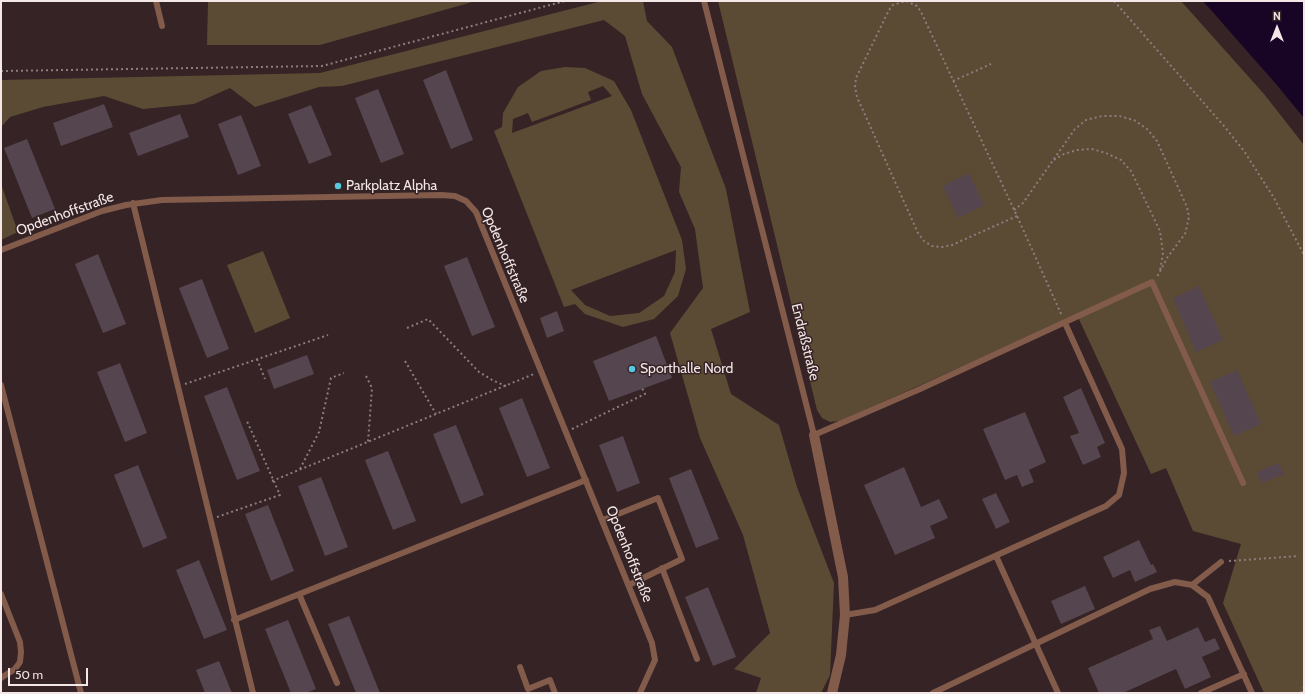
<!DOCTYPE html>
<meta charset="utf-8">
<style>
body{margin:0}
#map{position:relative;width:1305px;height:694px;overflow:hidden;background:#352325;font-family:Cabin,sans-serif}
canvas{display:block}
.frame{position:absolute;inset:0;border:2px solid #f4e7e8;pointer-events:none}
.north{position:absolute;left:1257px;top:8px;width:40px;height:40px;-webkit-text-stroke:3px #352325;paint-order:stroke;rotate:0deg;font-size:11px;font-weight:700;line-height:16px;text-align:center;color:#f4e7e8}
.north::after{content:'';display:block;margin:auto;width:14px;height:18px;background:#f4e7e8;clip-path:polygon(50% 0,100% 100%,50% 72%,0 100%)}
.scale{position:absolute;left:8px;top:668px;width:80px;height:18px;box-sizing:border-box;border:2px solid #f4e7e8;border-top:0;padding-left:5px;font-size:12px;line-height:14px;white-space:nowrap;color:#f4e7e8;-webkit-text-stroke:3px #352325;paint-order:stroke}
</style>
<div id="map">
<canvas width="1305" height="694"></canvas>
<div class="frame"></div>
<div class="north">N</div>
<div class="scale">50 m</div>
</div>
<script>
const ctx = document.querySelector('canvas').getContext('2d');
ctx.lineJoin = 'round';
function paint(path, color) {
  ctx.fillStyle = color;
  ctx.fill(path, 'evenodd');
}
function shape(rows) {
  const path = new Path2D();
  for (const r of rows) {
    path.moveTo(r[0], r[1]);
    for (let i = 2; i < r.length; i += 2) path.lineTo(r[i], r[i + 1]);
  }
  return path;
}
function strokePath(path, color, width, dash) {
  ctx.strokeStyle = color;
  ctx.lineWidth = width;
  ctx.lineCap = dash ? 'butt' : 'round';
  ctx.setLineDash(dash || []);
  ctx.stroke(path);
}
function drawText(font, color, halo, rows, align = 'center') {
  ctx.font = font + ' Cabin,sans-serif';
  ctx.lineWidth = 3;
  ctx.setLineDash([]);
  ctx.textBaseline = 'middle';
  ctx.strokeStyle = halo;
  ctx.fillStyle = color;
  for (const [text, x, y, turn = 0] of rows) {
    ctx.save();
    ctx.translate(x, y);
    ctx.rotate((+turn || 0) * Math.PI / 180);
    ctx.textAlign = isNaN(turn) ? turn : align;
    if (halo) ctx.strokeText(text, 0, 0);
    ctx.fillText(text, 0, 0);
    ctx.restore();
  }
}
paint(shape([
 [208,1,476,1,320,45,207,45],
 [602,1,643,1,647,21,672,47,726,189,750,312,711,329,731,394,779,425,797,487,834,583,830,675,821,693,756,693,761,678,734,669,770,633,743,535,700,438,670,333,703,288,695,229,679,192,681,167,642,94,625,36,604,20,342,86,319,87,255,107,230,88,194,104,143,109,104,96,43,107,10,117,1,127,1,80,320,73],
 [718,1,1181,1,1264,94,1304,145,1304,693,1264,693,1223,603,1241,544,1193,531,1166,468,1151,474,1077,315,840,421,830,422,822,418,817,410],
 [565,67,585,68,614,81,631,110,682,240,686,269,678,296,654,319,623,327,585,314,575,304,564,307,494,131,502,127,503,113,518,87,541,71],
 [603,86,612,96,512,133,513,119,528,113,532,122,591,100,588,92],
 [676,250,675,272,664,296,639,313,610,316,585,305,571,290],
 [1,184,18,232,1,240],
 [263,251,290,318,255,333,227,265]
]), '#5b4b34');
paint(shape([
 [1203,1,1304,1,1304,118,1276,84]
]), '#180425');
paint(shape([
 [446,70,473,140,451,149,423,80],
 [378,89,404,154,381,163,355,98],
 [104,104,113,127,61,146,53,123],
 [311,105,332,155,309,164,288,114],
 [180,114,189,137,138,156,129,133],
 [241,115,261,166,238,175,218,124],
 [27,139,55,209,32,218,4,148],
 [969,173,984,205,958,218,943,186],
 [98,254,126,324,103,333,75,264],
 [467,257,495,327,472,336,444,266],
 [202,279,229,349,207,358,179,288],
 [1199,286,1223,340,1196,352,1173,298],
 [557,311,564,331,547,338,540,318],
 [656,336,672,378,609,401,593,361],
 [307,355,314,374,274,389,267,370],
 [120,363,147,433,125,442,97,372],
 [1237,370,1261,424,1234,436,1210,382],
 [227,387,260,471,237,480,204,396],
 [1081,388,1105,443,1097,447,1101,457,1083,465,1070,436,1079,433,1063,397],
 [522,398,550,468,527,477,499,408],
 [1025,412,1046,462,1029,470,1034,482,1022,487,1017,475,1005,480,983,429],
 [456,425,484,495,461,504,433,434],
 [623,436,640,483,617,492,599,445],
 [388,451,416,521,393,530,365,460],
 [1279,463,1284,474,1262,483,1257,472],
 [138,465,167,538,143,548,114,475],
 [904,467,921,507,939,499,948,518,930,526,935,538,895,555,864,485],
 [691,469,719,539,696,548,669,478],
 [321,477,348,547,325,556,298,486],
 [996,493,1010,522,996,529,982,499],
 [268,505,294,571,271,581,245,514],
 [1139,540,1151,565,1153,564,1157,572,1135,582,1130,570,1113,578,1103,557],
 [199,560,227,630,204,639,176,570],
 [1085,586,1095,609,1061,624,1051,601],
 [708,587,736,657,713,666,685,597],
 [349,616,380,693,356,693,328,624],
 [288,620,316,689,306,693,291,693,265,629],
 [1160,626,1167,641,1198,627,1205,642,1215,638,1220,649,1202,657,1211,677,1185,689,1176,669,1123,693,1099,693,1088,668,1153,639,1149,630],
 [219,661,232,693,205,693,196,670]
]), '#55454f');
strokePath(shape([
 [1114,1,1224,126,1244,151,1274,198,1304,255],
 [1,71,322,66,565,1],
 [953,81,991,64],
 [1054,160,1064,154,1077,150,1092,149,1106,153,1121,160,1131,171,1160,231,1163,253,1160,271],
 [1014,210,1023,203,1075,129,1086,120,1102,116,1119,116,1134,120,1147,129,1157,141,1187,207,1189,217,1185,234,1167,258,1157,277],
 [1017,216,952,245,942,247,932,246,924,241,918,233,857,97,855,87,856,78,889,10,893,5,906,1,917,6,921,12,1017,216,1062,316],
 [407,328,428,319,479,372,494,381,506,386],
 [257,359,265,379],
 [405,361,436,414],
 [366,376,372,388,368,442],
 [185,384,328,335],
 [572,429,645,394,642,388],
 [300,469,319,432,331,378,344,373],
 [272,481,534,374],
 [217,517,280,495,246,419],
 [1229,561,1299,556],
 [1301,693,1304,687]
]), '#8c7d7e', 2, [2, 3]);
strokePath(shape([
 [156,1,162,26],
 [704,1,814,435,920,389,1152,282,1243,483],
 [133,203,253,693],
 [1,250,102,211,126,205,162,200,441,195,455,196,466,201,476,212,652,643,655,660,640,693],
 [1,385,81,693],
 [603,520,658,498,682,559,629,585],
 [996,556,1058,693],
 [662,568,697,659],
 [1192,585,1221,562],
 [1,594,20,642,21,652,20,662,15,669,1,678],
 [299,594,337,683],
 [845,615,875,610,1106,506,1119,495,1124,473,1122,449,1065,323],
 [234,620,586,480],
 [520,667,528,689,550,680,555,693],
 [933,693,1150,589,1175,582,1192,585,1208,597,1252,693],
 [1201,693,1244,674]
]), '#825b4b', 6);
strokePath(shape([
 [814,435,843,577,845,615,841,655,832,693]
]), '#825b4b', 10);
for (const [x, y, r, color] of [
 [338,186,4,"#56c9e1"],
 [632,369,4,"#56c9e1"]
]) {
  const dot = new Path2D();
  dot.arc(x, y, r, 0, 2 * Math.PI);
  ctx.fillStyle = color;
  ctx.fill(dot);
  strokePath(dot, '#352325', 1.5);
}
drawText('14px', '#f4e7e8', '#352325', [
 ["Parkplatz Alpha",346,186],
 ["Sporthalle Nord",640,369]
], 'left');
drawText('14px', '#f4e7e8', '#352325', [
 ["Opdenhoffstraße",65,214,-20],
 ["Opdenhoffstraße",505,255,67],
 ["Endraßstraße",805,342,76],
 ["Opdenhoffstraße",629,554,68]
]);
</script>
